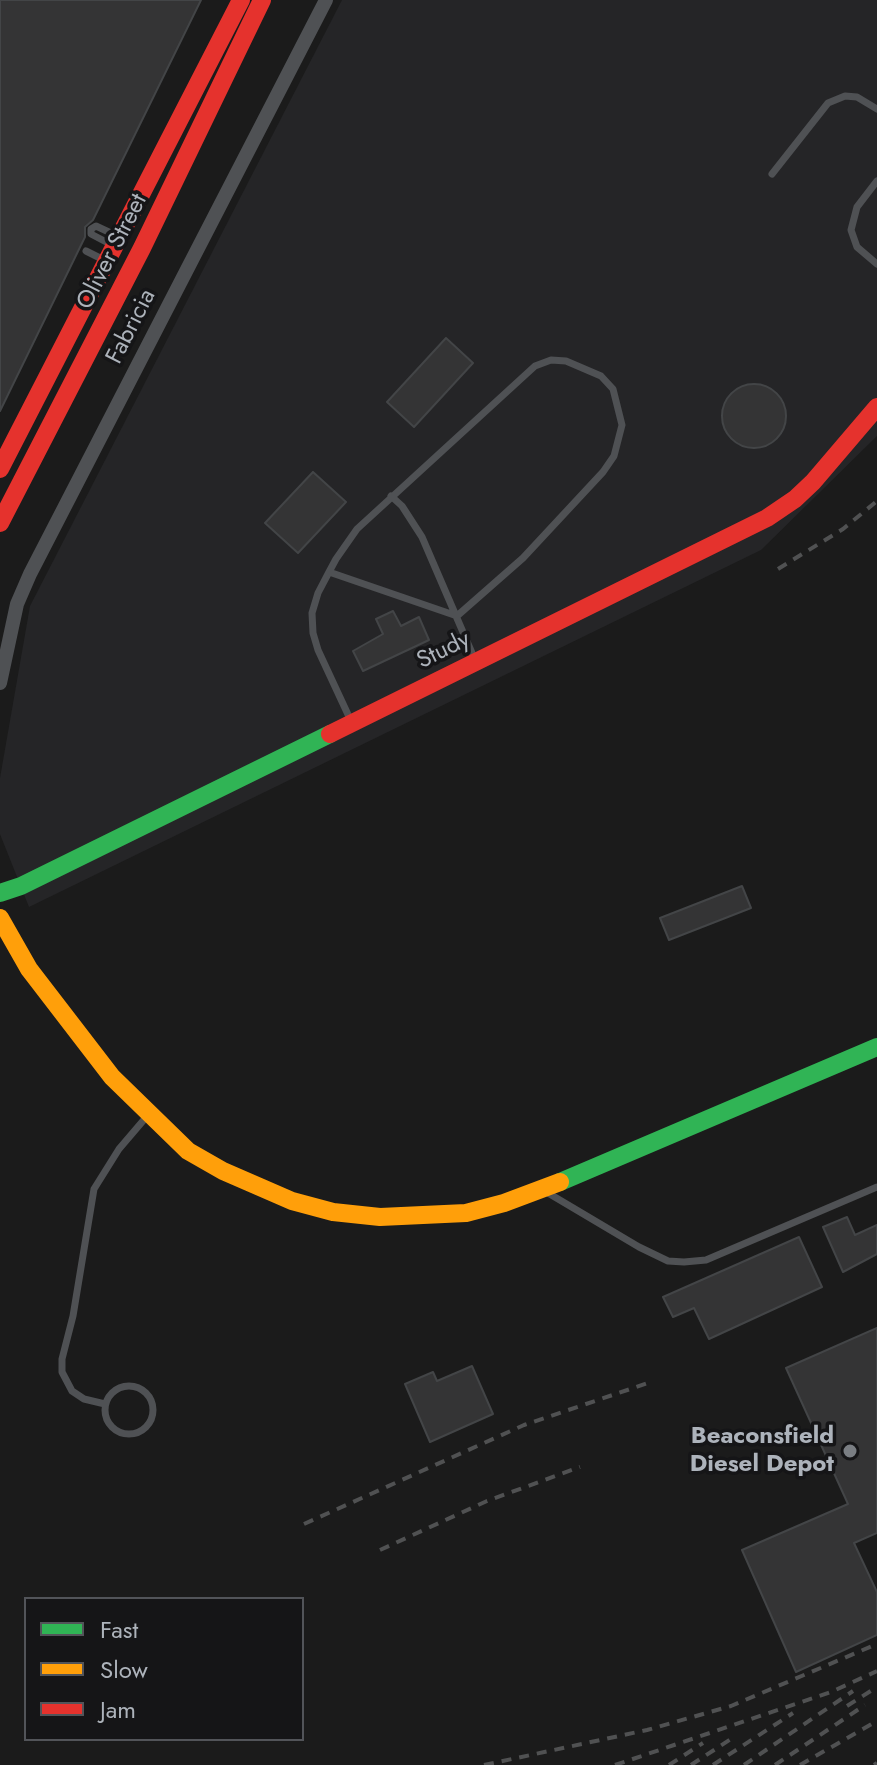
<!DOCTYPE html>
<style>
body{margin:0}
#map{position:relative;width:877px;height:1765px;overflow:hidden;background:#1b1b1b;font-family:Jost,sans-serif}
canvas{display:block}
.legend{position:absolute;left:24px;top:1597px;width:280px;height:144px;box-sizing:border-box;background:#151517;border:2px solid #525459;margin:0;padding:10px 14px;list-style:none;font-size:24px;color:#adb3bb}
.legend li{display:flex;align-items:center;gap:16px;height:40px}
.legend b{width:40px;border:2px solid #525459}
</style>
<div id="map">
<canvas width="877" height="1765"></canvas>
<ul class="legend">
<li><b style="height:10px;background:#30b455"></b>Fast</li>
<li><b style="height:10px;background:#ff9f0a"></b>Slow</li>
<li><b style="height:10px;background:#e5322d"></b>Jam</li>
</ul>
</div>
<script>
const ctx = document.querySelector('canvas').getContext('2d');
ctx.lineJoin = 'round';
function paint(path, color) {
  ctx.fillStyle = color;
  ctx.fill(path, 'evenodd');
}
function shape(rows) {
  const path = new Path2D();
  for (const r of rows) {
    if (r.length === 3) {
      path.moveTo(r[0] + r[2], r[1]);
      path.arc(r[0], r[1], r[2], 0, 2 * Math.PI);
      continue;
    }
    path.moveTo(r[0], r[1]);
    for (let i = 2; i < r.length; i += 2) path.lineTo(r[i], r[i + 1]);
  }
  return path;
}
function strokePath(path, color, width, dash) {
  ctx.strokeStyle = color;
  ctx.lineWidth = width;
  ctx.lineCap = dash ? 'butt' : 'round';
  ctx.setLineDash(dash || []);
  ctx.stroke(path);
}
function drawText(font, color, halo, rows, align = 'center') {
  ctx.font = font + ' Jost,sans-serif';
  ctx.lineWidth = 7;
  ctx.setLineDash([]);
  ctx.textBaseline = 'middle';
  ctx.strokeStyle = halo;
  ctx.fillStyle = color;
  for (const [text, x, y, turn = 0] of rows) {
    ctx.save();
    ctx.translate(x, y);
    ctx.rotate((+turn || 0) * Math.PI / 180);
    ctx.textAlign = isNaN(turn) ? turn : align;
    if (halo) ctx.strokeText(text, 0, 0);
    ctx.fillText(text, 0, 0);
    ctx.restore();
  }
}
paint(shape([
 [342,0,877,0,877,436,761,550,29,907,0,834,0,778,30,606]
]), '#252527');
const building = shape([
 [0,0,201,0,93,220,85,227,85,237,0,411,0,0],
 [446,338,473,363,414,427,387,402,446,338],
 [754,416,32],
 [313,472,346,502,298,553,265,523,313,472],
 [393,611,401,626,419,617,429,640,363,671,353,651,383,634,376,619,393,611],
 [742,886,751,908,669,940,660,918,742,886],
 [847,1217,855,1235,877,1225,877,1254,843,1272,823,1227,847,1217],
 [799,1237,822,1287,709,1339,694,1308,673,1317,663,1297,799,1237],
 [877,1328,877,1533,854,1543,877,1592,877,1635,796,1672,742,1550,848,1504,786,1368,877,1328],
 [472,1366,493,1414,430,1442,405,1384,433,1372,437,1381,472,1366]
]);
paint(building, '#343435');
strokePath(building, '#434547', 2);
strokePath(shape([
 [772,174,828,103,845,96,857,97,877,109],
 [877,181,857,207,851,230,857,247,877,264],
 [110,244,91,234,91,229,96,226,113,234],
 [86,251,102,259],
 [391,496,402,506,422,537,475,660],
 [329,572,457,616,523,558,603,472,614,456,622,425,613,389,601,376,566,361,551,360,535,366,357,529,336,559,329,572,318,593,312,613,313,633,318,650,351,721],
 [548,1193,639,1247,668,1261,684,1262,706,1260,877,1187],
 [129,1410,24],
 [105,1404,84,1399,72,1391,62,1372,62,1359,73,1316,94,1189,119,1149,148,1115]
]), '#4f5154', 7);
strokePath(shape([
 [0,683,17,604,30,574,326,0]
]), '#4f5154', 14);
strokePath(shape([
 [0,893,21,886,330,734],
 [560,1182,877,1047]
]), '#30b455', 18);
strokePath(shape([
 [0,918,29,969,112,1077,188,1151,223,1171,292,1201,333,1212,380,1217,466,1213,504,1203,560,1182]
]), '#ff9f0a', 18);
strokePath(shape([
 [0,469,241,0],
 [0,523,142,248,262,0],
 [330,734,767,518,795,499,813,482,877,407]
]), '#e5322d', 18);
strokePath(shape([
 [778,569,843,529,877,501],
 [304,1524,524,1425,651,1382],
 [380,1550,487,1501,580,1467],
 [847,1706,877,1687],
 [484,1765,647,1730,731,1706,877,1644],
 [615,1765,831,1692,877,1671],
 [669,1765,703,1743],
 [691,1765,734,1737],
 [713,1765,793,1713],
 [744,1765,853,1691],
 [775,1765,865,1705],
 [800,1765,877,1721],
 [874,1765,877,1763]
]), '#505152', 4, [10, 8]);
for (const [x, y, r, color] of [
 [850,1451,8,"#7a7e83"]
]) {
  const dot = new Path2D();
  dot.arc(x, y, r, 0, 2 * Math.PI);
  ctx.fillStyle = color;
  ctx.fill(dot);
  strokePath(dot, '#151517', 3);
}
drawText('24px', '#adb3bb', '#151517', [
 ["Oliver Street",113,252,-63],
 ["Fabricia",132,327,-63],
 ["Study",444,651,-26]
]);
drawText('bold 24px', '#adb3bb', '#151517', [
 ["Beaconsfield",834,1437],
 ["Diesel Depot",834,1465]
], 'right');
</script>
